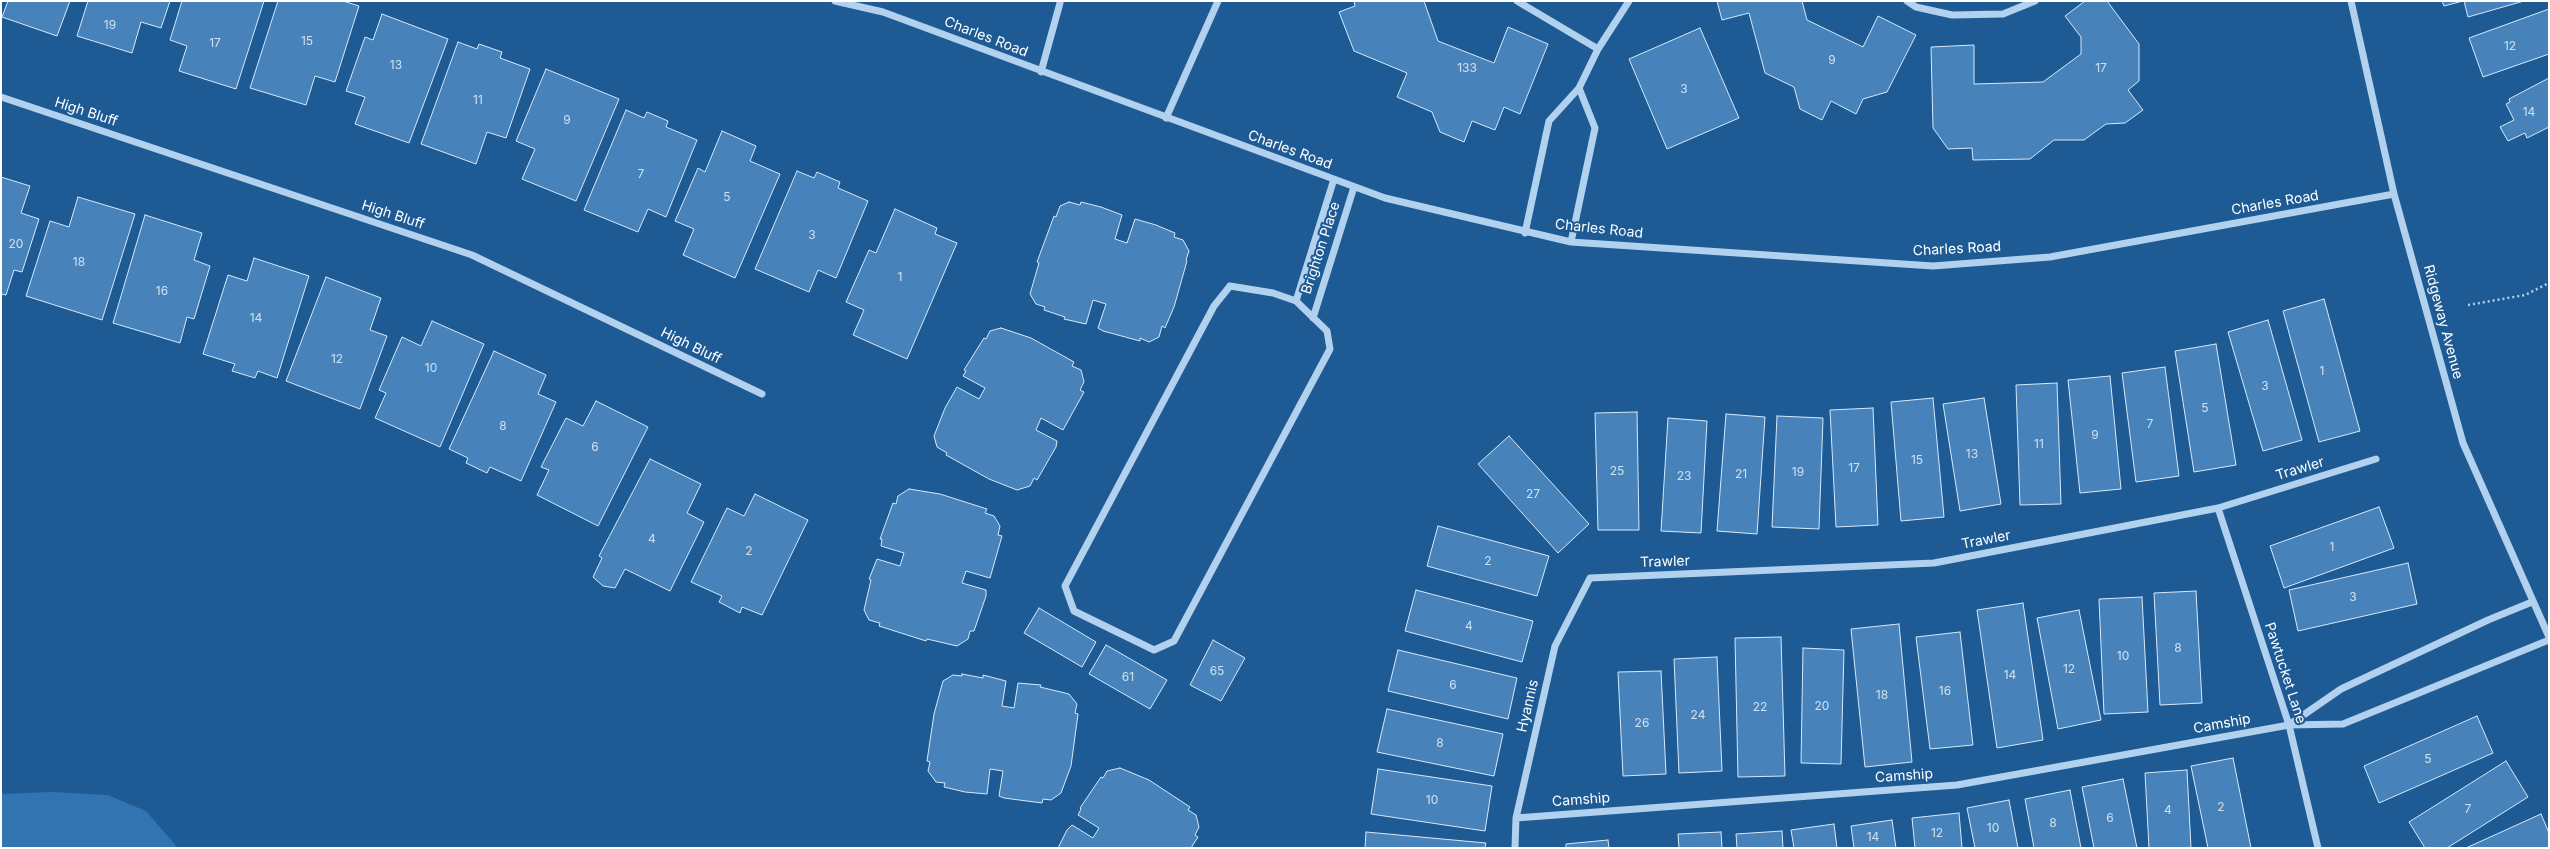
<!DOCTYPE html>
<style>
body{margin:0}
#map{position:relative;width:2550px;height:849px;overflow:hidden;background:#1e5a94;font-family:Inter,sans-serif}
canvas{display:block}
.frame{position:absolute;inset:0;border:2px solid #fff;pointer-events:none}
</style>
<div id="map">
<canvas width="2550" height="849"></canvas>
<div class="frame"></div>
</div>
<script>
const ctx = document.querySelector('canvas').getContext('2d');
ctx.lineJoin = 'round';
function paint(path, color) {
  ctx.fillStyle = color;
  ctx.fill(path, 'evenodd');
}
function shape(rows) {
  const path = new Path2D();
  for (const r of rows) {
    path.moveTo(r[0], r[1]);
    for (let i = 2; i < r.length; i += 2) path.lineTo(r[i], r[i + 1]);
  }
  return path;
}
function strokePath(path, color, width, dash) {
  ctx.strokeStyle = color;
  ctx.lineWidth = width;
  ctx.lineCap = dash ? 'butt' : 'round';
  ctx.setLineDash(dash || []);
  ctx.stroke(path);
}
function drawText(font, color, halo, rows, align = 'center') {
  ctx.font = font + ' Inter,sans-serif';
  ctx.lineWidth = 4;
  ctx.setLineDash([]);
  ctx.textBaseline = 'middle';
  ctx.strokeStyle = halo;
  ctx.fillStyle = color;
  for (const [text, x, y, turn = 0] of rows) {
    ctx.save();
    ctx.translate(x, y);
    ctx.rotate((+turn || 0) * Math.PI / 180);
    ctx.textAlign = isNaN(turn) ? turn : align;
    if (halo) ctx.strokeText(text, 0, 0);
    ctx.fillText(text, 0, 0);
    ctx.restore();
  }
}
paint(shape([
 [52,792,108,795,146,811,178,848,1,848,1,794]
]), '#3274b1');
const building = shape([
 [8,1,70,1,57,36,2,17,8,1],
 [88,1,170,1,161,28,141,22,132,53,77,36,88,1],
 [182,1,264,1,236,89,179,71,187,46,170,40,182,1],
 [278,1,343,1,359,6,335,82,315,76,306,105,250,88,278,1],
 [1354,1,1424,1,1438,41,1494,63,1508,27,1548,44,1520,114,1504,107,1495,130,1472,121,1464,142,1440,132,1432,112,1397,97,1407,73,1354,51,1339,12,1355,6,1354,1],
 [1717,1,1802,1,1807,20,1863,47,1878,16,1916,35,1887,92,1863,99,1856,114,1831,101,1822,120,1800,109,1794,87,1765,73,1749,13,1722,20,1717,1],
 [2085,1,2107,1,2139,44,2139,81,2128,90,2143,110,2125,123,2106,124,2084,140,2054,140,2030,159,1973,160,1972,148,1948,149,1933,128,1931,47,1974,45,1974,84,2043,82,2081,54,2081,37,2065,16,2085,1],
 [2442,1,2463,1,2444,6,2442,1],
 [2464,1,2524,1,2468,17,2464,1],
 [2549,9,2549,54,2483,77,2469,38,2549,9],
 [382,14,448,39,409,143,355,124,365,97,346,91,365,37,373,40,382,14],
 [1700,28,1739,118,1667,149,1629,59,1700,28],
 [458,42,477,49,479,44,502,52,500,58,530,69,506,138,487,132,476,164,421,144,458,42],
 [546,69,619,99,576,201,522,179,535,149,516,141,546,69],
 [2549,78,2549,127,2527,138,2525,133,2508,141,2500,127,2514,120,2506,104,2510,102,2509,99,2549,78],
 [626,110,644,118,647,112,668,121,666,127,697,140,666,217,648,209,638,232,584,210,626,110],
 [722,131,756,146,750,161,780,174,735,278,683,255,694,229,675,221,698,168,705,172,722,131],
 [797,171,814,178,817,172,840,182,838,188,868,201,836,278,818,270,809,292,755,269,797,171],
 [1,177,30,186,21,213,39,219,22,272,14,270,6,295,1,294,1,177],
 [78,197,135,214,102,320,26,296,50,221,69,227,78,197],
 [1069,202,1080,205,1081,202,1101,207,1122,215,1115,239,1127,243,1135,219,1156,225,1175,233,1174,237,1183,240,1189,251,1186,260,1187,261,1174,307,1165,328,1162,326,1159,337,1149,342,1140,338,1140,341,1103,331,1098,328,1106,304,1093,300,1086,324,1064,319,1065,317,1044,310,1045,307,1036,304,1030,294,1039,263,1037,262,1054,216,1056,217,1060,206,1069,202],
 [895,209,937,228,935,234,957,243,907,359,853,335,864,310,846,302,869,250,876,253,895,209],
 [145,215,202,233,194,260,210,266,194,319,187,317,180,343,113,323,145,215],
 [254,258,309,276,277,378,258,371,255,378,232,371,235,364,203,354,228,275,247,281,254,258],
 [326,277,381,298,370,330,387,336,360,409,286,381,326,277],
 [2324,299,2360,431,2319,442,2283,311,2324,299],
 [2268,320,2302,440,2263,451,2228,332,2268,320],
 [432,321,484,344,440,447,375,418,386,393,379,390,402,337,421,346,432,321],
 [1001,328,1031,338,1074,362,1072,366,1081,370,1084,382,1080,390,1084,392,1063,430,1041,418,1036,430,1057,441,1056,447,1037,480,1034,478,1030,486,1017,490,989,479,946,455,947,453,937,447,934,436,945,408,957,387,979,399,985,388,963,376,966,371,964,370,984,338,986,339,990,331,1001,328],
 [2216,344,2236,465,2194,472,2175,351,2216,344],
 [494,351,546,375,538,394,556,402,521,481,490,467,487,473,466,463,468,458,449,449,494,351],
 [2165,367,2179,476,2136,482,2122,373,2165,367],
 [2110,376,2121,489,2080,493,2068,380,2110,376],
 [2057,383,2061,504,2020,505,2016,385,2057,383],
 [1933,398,1944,517,1901,521,1891,402,1933,398],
 [1984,398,2001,504,1960,511,1943,404,1984,398],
 [596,401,648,427,598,526,537,495,549,470,541,467,566,418,583,426,596,401],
 [1873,408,1878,525,1836,527,1830,410,1873,408],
 [1637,412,1639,530,1598,530,1595,413,1637,412],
 [1726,414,1765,417,1757,534,1717,531,1726,414],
 [1777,416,1823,418,1819,529,1772,527,1777,416],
 [1668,418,1707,421,1701,533,1661,531,1668,418],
 [1509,436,1589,524,1558,553,1478,464,1509,436],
 [650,459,701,484,687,513,704,522,670,591,625,569,615,588,603,586,593,577,602,558,599,556,650,459],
 [909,489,940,494,987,509,985,513,994,516,1000,526,998,535,1002,536,990,578,966,571,962,583,986,590,986,596,974,631,970,631,968,639,957,646,927,639,926,641,879,626,880,623,869,620,864,610,871,580,869,579,877,559,900,566,904,553,881,546,882,539,880,539,893,503,896,504,898,496,909,489],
 [755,494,808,520,762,615,742,607,740,613,719,602,722,596,691,582,727,508,744,516,755,494],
 [2379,507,2394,548,2284,588,2270,546,2379,507],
 [1438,526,1549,556,1537,596,1427,566,1438,526],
 [2408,563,2417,604,2298,631,2289,590,2408,563],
 [1416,590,1533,621,1522,662,1405,631,1416,590],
 [2196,591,2202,703,2160,705,2154,593,2196,591],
 [2142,597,2148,712,2104,714,2099,599,2142,597],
 [2023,603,2043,740,1997,748,1977,610,2023,603],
 [1039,608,1096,642,1082,667,1024,633,1039,608],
 [2079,610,2101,720,2058,729,2037,618,2079,610],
 [1899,624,1912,762,1865,767,1851,629,1899,624],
 [1960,632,1973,745,1930,749,1916,637,1960,632],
 [1781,637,1785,776,1738,777,1735,638,1781,637],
 [1213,640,1245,658,1221,701,1190,685,1213,640],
 [1106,645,1167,680,1150,709,1089,674,1106,645],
 [1803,648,1844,650,1841,764,1801,763,1803,648],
 [1398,650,1517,678,1508,719,1388,691,1398,650],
 [1717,657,1722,771,1679,773,1674,659,1717,657],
 [1661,671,1666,774,1623,776,1618,672,1661,671],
 [962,674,983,678,983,675,1006,681,1002,706,1014,708,1018,683,1041,685,1040,687,1069,694,1077,704,1075,713,1078,714,1071,766,1061,793,1051,800,1043,799,1042,803,1004,798,999,796,1003,771,990,769,987,794,965,792,944,787,945,783,936,782,928,771,930,762,927,761,934,714,943,681,953,675,962,676,962,674],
 [1387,709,1503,734,1494,776,1377,752,1387,709],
 [2477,716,2493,753,2379,803,2364,766,2477,716],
 [2233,758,2251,848,2208,848,2191,766,2233,758],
 [2506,761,2528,797,2447,848,2425,848,2409,822,2506,761],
 [1120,768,1149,780,1190,807,1188,810,1196,815,1199,827,1195,835,1198,837,1191,848,1058,848,1067,830,1072,825,1093,838,1099,828,1078,815,1081,809,1080,808,1101,777,1103,778,1107,771,1120,768],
 [1378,769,1492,786,1485,831,1371,814,1378,769],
 [2187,770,2191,848,2149,848,2145,773,2187,770],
 [2123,779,2137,848,2094,848,2082,787,2123,779],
 [2070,790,2081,848,2034,848,2025,799,2070,790],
 [2009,800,2018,848,1975,848,1967,808,2009,800],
 [1959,813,1962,848,1915,848,1912,818,1959,813],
 [2541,814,2549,833,2549,848,2466,848,2541,814],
 [1892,820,1896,848,1854,848,1851,826,1892,820],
 [1834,824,1837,848,1794,848,1791,830,1834,824],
 [1782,831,1783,848,1737,848,1736,834,1782,831],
 [1366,832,1486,843,1485,848,1365,848,1366,832],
 [1721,832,1722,848,1679,848,1678,834,1721,832],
 [1608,840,1609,848,1566,848,1566,844,1608,840]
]);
paint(building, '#4783ba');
strokePath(building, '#d7e9fa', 1);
strokePath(shape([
 [2468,305,2525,295,2549,283]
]), '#b1d1ee', 2.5, [2, 3]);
strokePath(shape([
 [835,1,883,12,1385,198,1571,242,1933,266,2050,257,2394,194],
 [1517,1,1598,49],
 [1907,1,1916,7,1952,15,2003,14,2035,1],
 [2351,1,2394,194,2463,443,2549,637],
 [1041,72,1060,3],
 [1,97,472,255,762,394],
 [1166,118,1218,1],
 [1525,233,1549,121,1579,88,1598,49,1629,1],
 [1571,242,1595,128,1579,88],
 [1230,286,1273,293,1296,301,1327,331,1330,349,1174,641,1154,650,1074,611,1065,586,1214,306,1230,286],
 [1296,301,1334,179],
 [1313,318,1354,187],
 [2218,508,2289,725,2318,848],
 [2289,725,2341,689,2488,620,2532,602],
 [1516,818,1957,785,2289,725,2343,724,2549,640],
 [1515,848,1516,818,1555,646,1590,578,1934,563,2218,508,2376,459]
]), '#b1d1ee', 7);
drawText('12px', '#d1e0ee', null, [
 ["19",110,25],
 ["15",307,41],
 ["17",215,43],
 ["12",2510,46],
 ["9",1832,60],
 ["13",396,65],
 ["133",1467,68],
 ["17",2101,68],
 ["3",1684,89],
 ["11",478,100],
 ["14",2529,112],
 ["9",567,120],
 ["7",641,174],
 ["5",727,197],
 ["3",812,235],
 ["20",16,244],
 ["18",79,262],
 ["1",900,277],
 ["16",162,291],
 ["14",256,318],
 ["12",337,359],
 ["10",431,368],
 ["1",2322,371],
 ["3",2265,386],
 ["5",2205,408],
 ["7",2150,424],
 ["8",503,426],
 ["9",2095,435],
 ["11",2039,444],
 ["6",595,447],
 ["13",1972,454],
 ["15",1917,460],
 ["17",1854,468],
 ["25",1617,471],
 ["19",1798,472],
 ["21",1741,474],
 ["23",1684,476],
 ["27",1533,494],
 ["4",652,539],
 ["1",2332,547],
 ["2",749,551],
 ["2",1488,561],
 ["3",2353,597],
 ["4",1469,626],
 ["8",2178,648],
 ["10",2123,656],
 ["12",2069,669],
 ["65",1217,671],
 ["14",2010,675],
 ["61",1128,677],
 ["6",1453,685],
 ["16",1945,691],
 ["18",1882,695],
 ["20",1822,706],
 ["22",1760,707],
 ["24",1698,715],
 ["26",1642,723],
 ["8",1440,743],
 ["5",2428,759],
 ["10",1432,800],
 ["2",2221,807],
 ["7",2468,809],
 ["4",2168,810],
 ["6",2110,818],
 ["8",2053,823],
 ["10",1993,828],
 ["12",1937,833],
 ["14",1873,837]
]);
drawText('14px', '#fff', '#1e5a94', [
 ["Charles Road",986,37,21],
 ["High Bluff",86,112,18],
 ["Charles Road",1290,150,20],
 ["Charles Road",2275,203,-10],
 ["High Bluff",393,215,18],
 ["Charles Road",1599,229,6],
 ["Brighton Place",1321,248,-72],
 ["Charles Road",1957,249,-3],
 ["Ridgeway Avenue",2443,322,75],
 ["High Bluff",691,346,26],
 ["Trawler",2300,469,-17],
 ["Trawler",1986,540,-11],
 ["Trawler",1665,562,-2],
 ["Pawtucket Lane",2285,673,72],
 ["Hyannis",1528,706,-77],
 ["Camship",2222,724,-10],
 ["Camship",1904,776,-4],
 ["Camship",1581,800,-4]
]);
</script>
